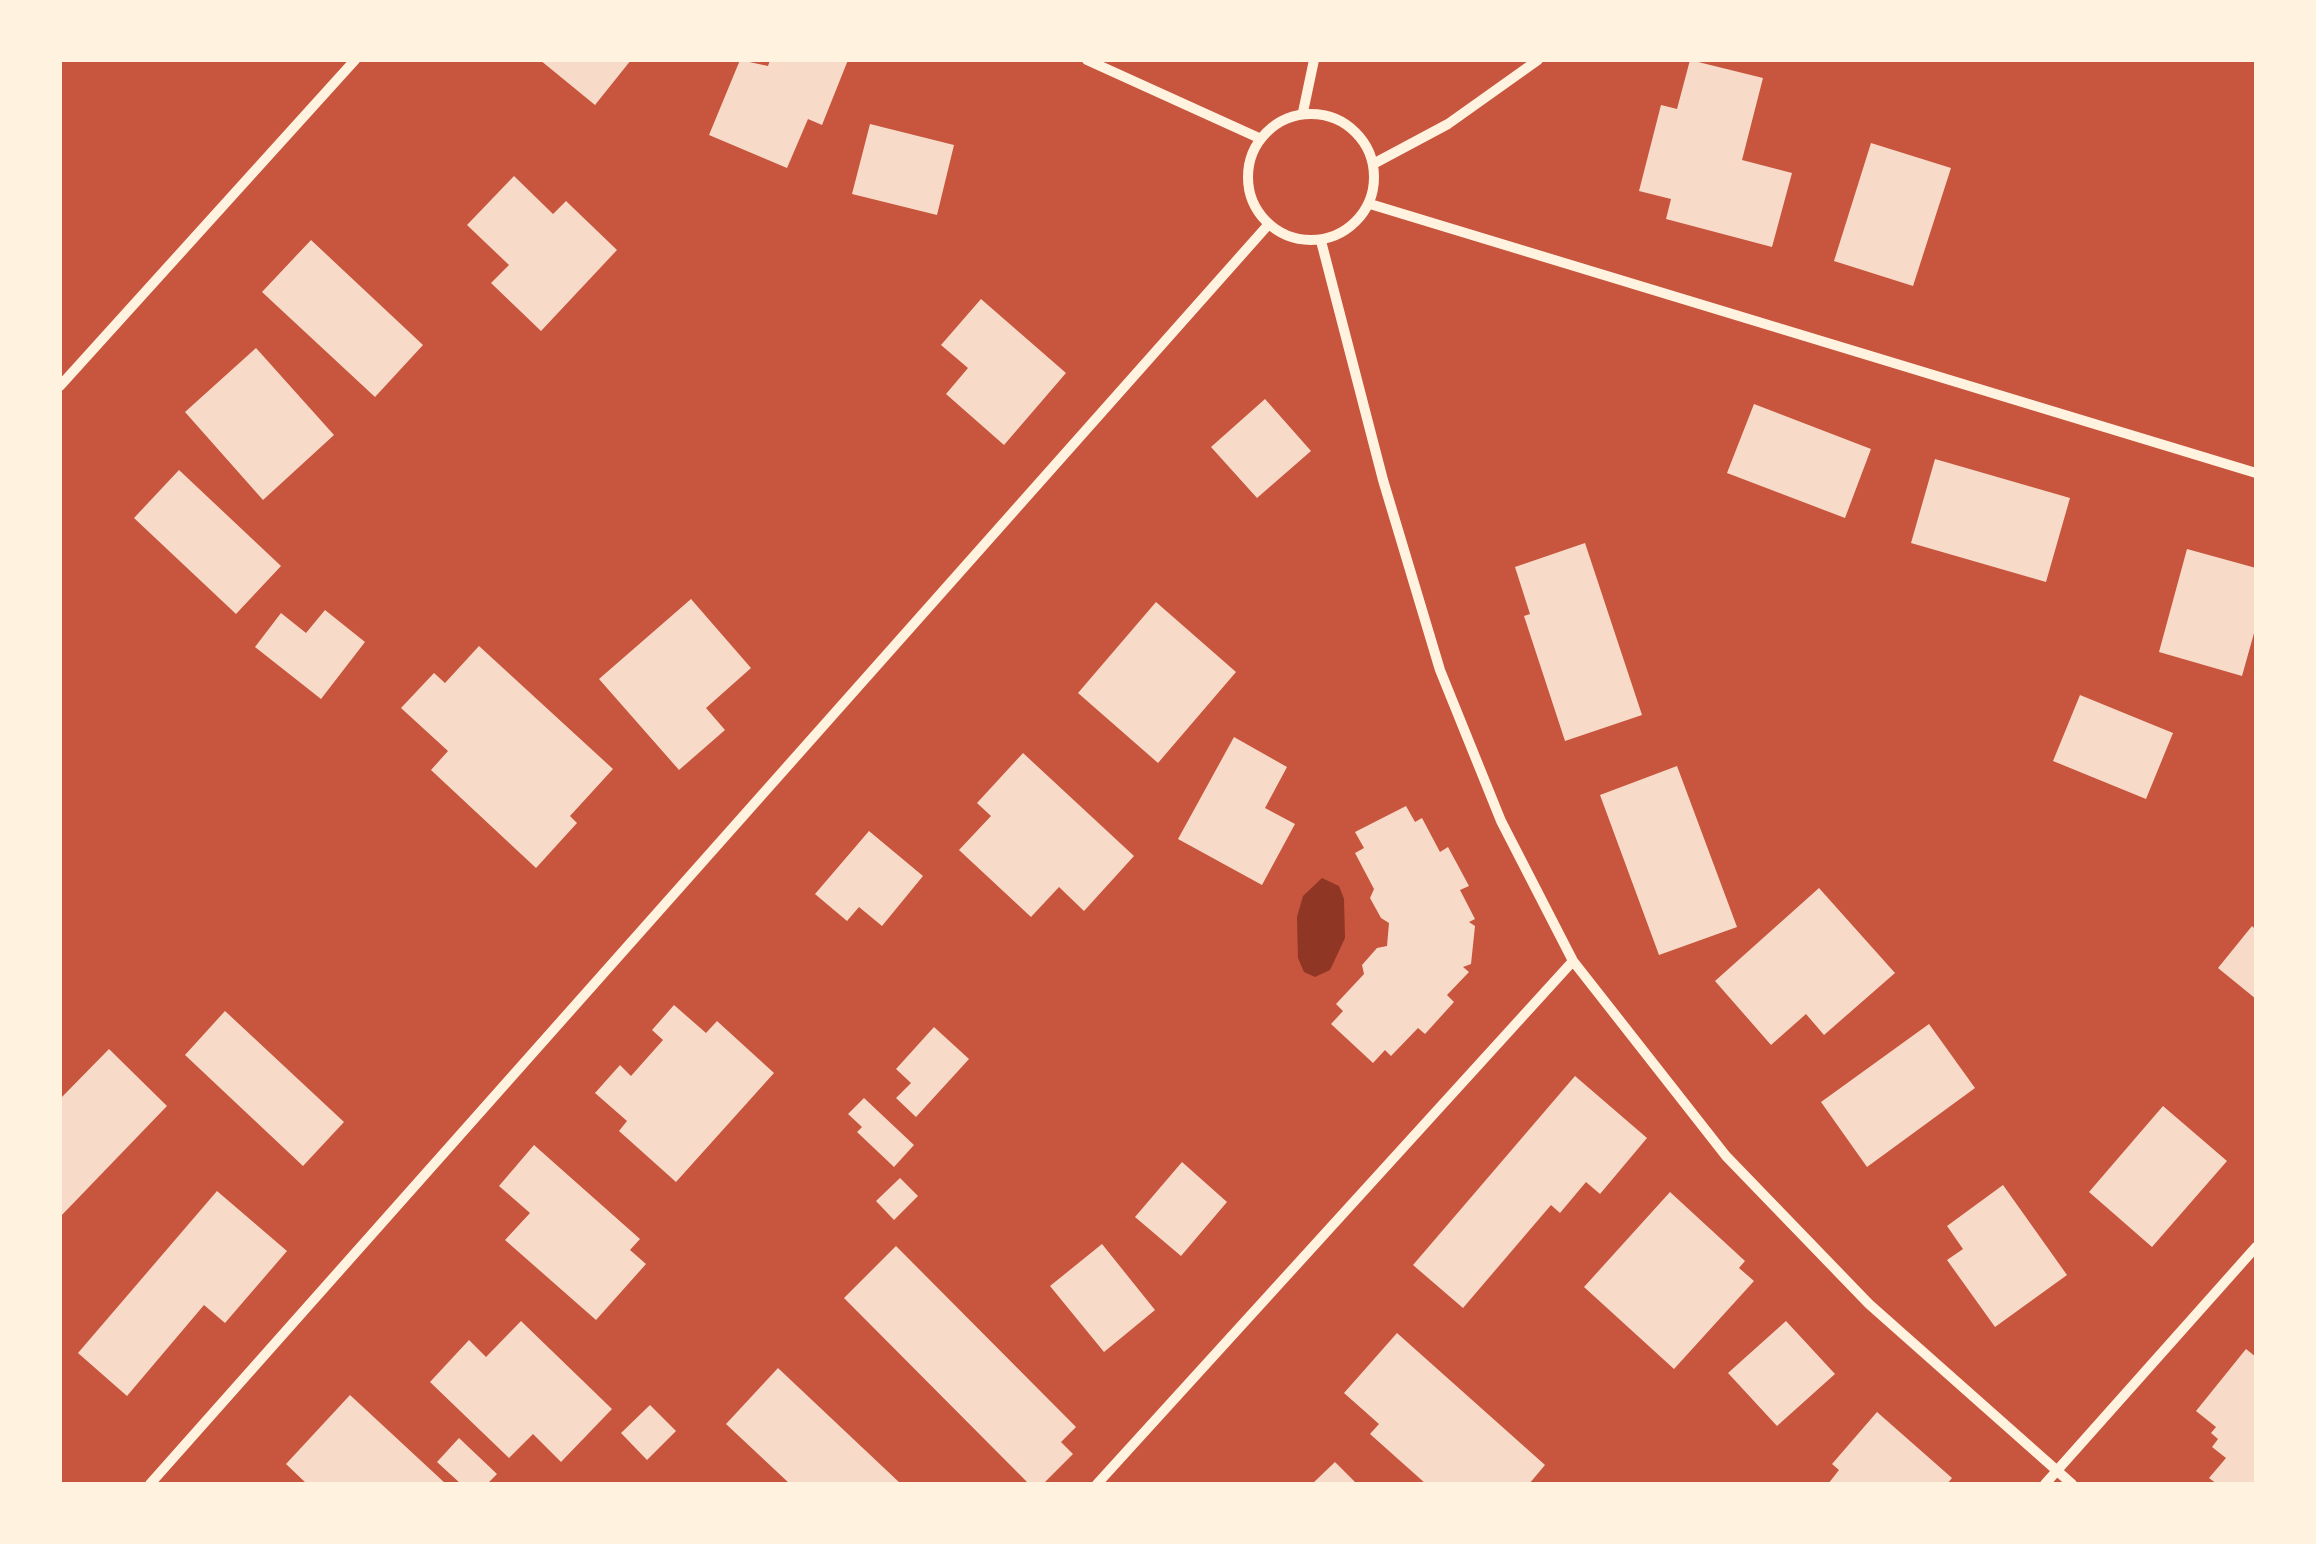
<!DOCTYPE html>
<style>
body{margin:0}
#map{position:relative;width:2316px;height:1544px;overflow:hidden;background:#c8553d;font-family:Manrope,sans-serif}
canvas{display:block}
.frame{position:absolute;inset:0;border:62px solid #fff3e0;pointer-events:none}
</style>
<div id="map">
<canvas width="2316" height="1544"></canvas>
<div class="frame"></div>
</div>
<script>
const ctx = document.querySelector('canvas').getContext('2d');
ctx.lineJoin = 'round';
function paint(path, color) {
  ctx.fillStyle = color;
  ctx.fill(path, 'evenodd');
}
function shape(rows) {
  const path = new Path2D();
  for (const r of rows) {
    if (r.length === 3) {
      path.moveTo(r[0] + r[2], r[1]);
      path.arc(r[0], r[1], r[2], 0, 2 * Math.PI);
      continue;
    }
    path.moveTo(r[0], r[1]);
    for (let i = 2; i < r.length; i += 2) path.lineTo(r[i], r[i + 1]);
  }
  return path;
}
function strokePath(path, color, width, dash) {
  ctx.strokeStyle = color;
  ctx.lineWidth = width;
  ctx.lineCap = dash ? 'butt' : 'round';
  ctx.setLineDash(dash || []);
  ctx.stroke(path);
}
paint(shape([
 [1322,878,1339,886,1344,899,1345,938,1330,970,1315,977,1304,972,1298,958,1297,917,1303,896]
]), '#8f3625');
paint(shape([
 [540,60,631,60,595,105],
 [740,60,768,66,770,60,848,60,822,125,808,119,787,168,709,135],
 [1690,60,1763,78,1742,160,1792,173,1772,247,1666,219,1671,199,1639,191,1661,105,1677,109],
 [870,124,954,145,937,215,852,194],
 [1871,143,1951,168,1913,286,1834,261],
 [514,176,553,214,566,201,617,250,541,331,491,283,509,265,467,225],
 [311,240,423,345,375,397,262,292],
 [981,299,1066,373,1004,445,946,394,968,368,941,345],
 [256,348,334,435,263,500,185,412],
 [1265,399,1311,451,1257,498,1211,447],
 [1754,404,1871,449,1845,518,1727,473],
 [1935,459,2070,498,2046,582,1911,543],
 [179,470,281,566,236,614,134,518],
 [1585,543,1642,715,1565,741,1524,616,1530,614,1515,567],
 [2187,549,2256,568,2256,626,2242,676,2159,652],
 [691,599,751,668,706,708,725,730,679,770,599,679],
 [1156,602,1236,672,1158,763,1078,693],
 [325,610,365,642,321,699,255,647,281,613,306,633],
 [479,646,613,769,570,816,577,823,536,868,431,770,448,751,401,708,434,673,445,683],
 [2080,695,2173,733,2146,799,2053,761],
 [1234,737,1287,767,1265,808,1295,824,1262,885,1178,839],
 [1023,753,1134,856,1084,911,1059,887,1031,917,959,850,991,816,977,803],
 [1677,766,1737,927,1659,955,1600,795],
 [1406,806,1415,822,1422,818,1440,852,1448,847,1469,886,1460,890,1475,919,1469,922,1475,926,1471,964,1463,967,1469,972,1447,995,1454,1002,1425,1034,1418,1028,1391,1056,1385,1050,1373,1063,1331,1024,1343,1011,1336,1004,1364,974,1362,965,1377,948,1387,946,1389,923,1381,918,1370,898,1374,889,1355,853,1364,848,1355,832],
 [869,831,923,876,882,926,859,907,847,921,815,894],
 [1819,888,1895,973,1824,1035,1806,1014,1771,1045,1715,981],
 [2252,926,2256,930,2256,999,2218,968],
 [674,1005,706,1033,717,1021,774,1073,676,1182,619,1131,627,1121,595,1093,620,1065,631,1076,663,1040,652,1030],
 [225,1011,344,1122,303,1166,185,1055],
 [1929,1024,1975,1088,1867,1167,1821,1102],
 [934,1027,969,1059,916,1117,896,1098,911,1083,896,1069],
 [109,1049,167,1106,60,1217,60,1099],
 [1575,1076,1647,1138,1600,1194,1586,1182,1560,1213,1551,1205,1463,1308,1413,1265],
 [864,1098,914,1145,894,1167,857,1132,862,1127,848,1114],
 [2163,1106,2227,1161,2152,1247,2089,1192],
 [534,1145,640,1239,630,1250,646,1264,596,1320,505,1240,530,1213,499,1186],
 [1182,1162,1227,1202,1181,1256,1135,1217],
 [900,1178,918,1196,894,1220,876,1201],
 [2003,1185,2067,1275,1995,1327,1947,1260,1963,1249,1947,1226],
 [217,1191,287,1251,225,1323,204,1305,127,1396,78,1353],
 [1670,1192,1745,1261,1739,1268,1754,1281,1674,1369,1584,1287],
 [1102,1244,1155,1310,1104,1352,1050,1286],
 [896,1246,1076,1427,1061,1442,1073,1454,1043,1484,1029,1484,844,1298],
 [521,1321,612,1409,561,1462,533,1434,509,1458,430,1382,469,1340,486,1357],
 [1786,1321,1835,1374,1777,1426,1728,1373],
 [1397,1333,1545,1465,1529,1484,1426,1484,1370,1434,1379,1424,1344,1393],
 [2246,1349,2256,1357,2256,1484,2217,1484,2209,1478,2226,1458,2212,1447,2218,1439,2211,1433,2216,1427,2196,1411],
 [778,1368,901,1484,790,1484,726,1424],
 [350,1395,446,1484,307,1484,286,1464],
 [650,1405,676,1431,647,1460,621,1433],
 [1877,1412,1952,1478,1947,1484,1828,1484,1839,1470,1832,1464],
 [459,1438,497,1474,487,1484,461,1484,437,1462],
 [1335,1462,1357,1484,1312,1484]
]), '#f7dbc8');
strokePath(shape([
 [1087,60,1259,138],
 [1303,112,1314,60],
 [1311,177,63],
 [1375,163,1448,124,1538,60],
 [1370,204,2256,473],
 [1321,241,1383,480,1440,670,1501,821,1573,961,1726,1156,1869,1304,2072,1484],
 [60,386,355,60],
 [150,1484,1268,225],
 [1097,1484,1573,961],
 [2045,1484,2256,1247]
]), '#fff3e0', 10);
</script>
